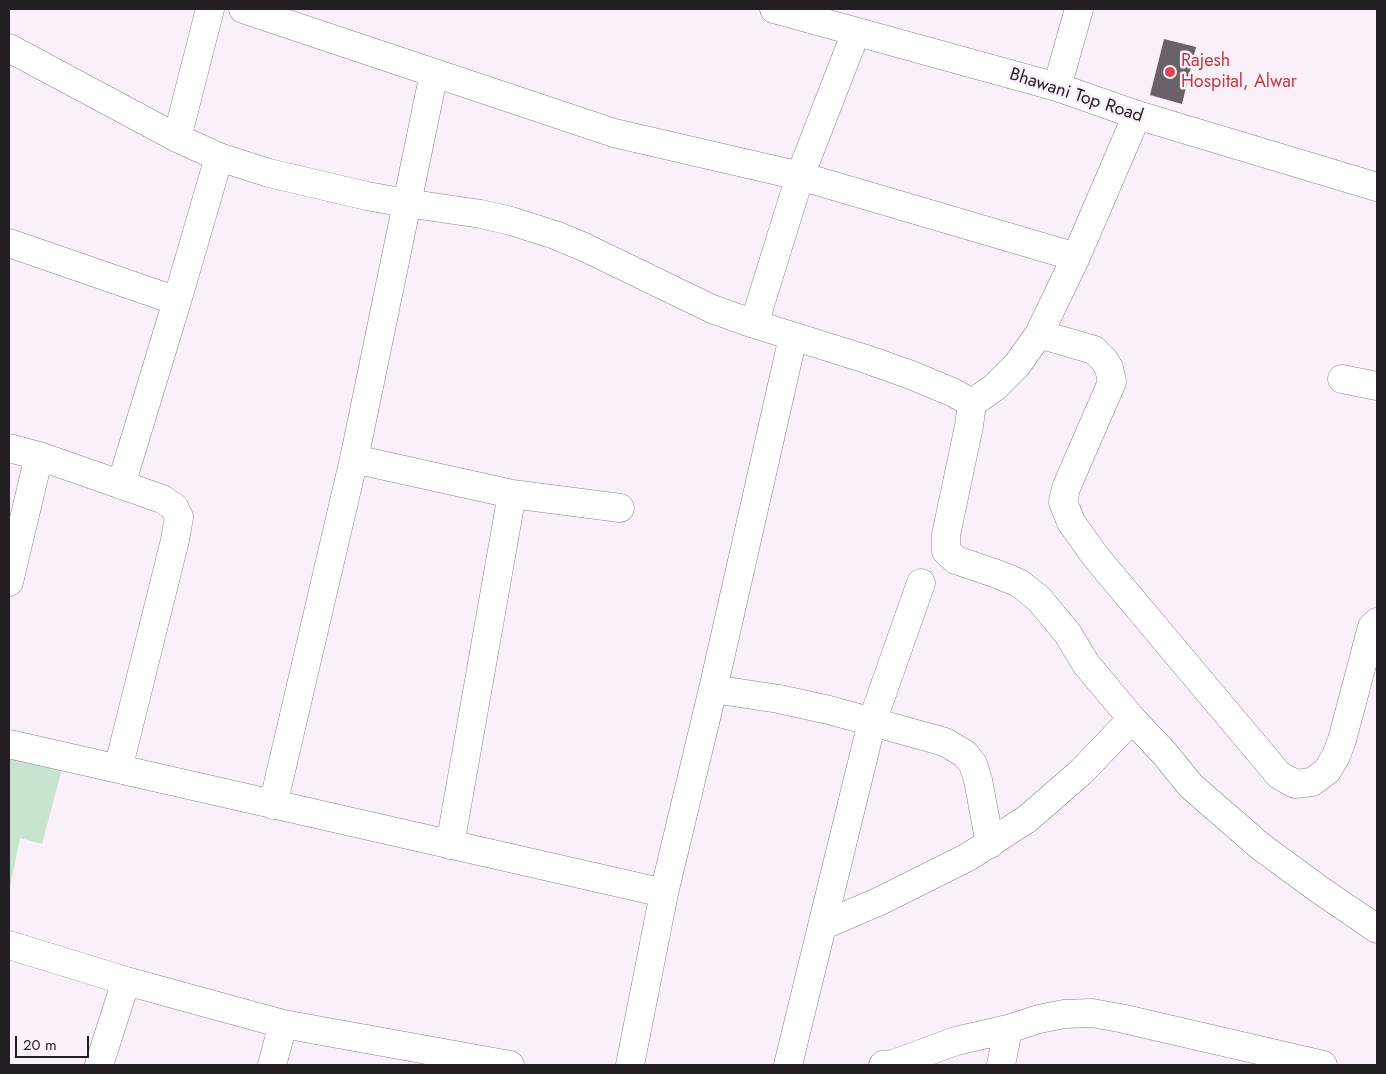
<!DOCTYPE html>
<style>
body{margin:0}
#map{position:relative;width:1386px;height:1074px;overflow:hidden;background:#faf0fa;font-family:Jost,sans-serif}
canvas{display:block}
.frame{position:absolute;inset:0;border:10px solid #221e22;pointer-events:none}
.scale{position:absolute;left:15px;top:1036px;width:74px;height:22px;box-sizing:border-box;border:2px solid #221e22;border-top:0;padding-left:6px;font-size:15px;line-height:18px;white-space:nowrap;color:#221e22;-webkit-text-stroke:4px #faf0fa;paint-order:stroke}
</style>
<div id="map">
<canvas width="1386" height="1074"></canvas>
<div class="frame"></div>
<div class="scale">20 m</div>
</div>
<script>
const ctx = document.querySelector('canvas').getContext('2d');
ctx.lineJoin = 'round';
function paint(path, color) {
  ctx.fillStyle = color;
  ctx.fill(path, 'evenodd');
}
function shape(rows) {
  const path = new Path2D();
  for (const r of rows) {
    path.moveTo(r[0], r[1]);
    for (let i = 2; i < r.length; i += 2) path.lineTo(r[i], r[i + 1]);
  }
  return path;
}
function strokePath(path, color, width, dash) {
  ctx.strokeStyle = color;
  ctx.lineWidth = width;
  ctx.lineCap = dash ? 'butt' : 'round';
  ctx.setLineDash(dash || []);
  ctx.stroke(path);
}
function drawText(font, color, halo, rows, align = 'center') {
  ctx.font = font + ' Jost,sans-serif';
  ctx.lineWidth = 5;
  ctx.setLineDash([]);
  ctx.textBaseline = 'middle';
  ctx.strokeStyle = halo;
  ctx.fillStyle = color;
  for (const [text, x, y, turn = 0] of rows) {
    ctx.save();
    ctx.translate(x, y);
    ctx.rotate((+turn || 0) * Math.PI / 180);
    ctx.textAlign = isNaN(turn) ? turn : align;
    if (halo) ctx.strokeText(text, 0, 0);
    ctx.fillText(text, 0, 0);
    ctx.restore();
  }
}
paint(shape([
 [9,757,62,769,42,844,20,838,9,892]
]), '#c9e4ce');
paint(shape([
 [1164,39,1196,47,1182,104,1150,95]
]), '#6a6169');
const minor = shape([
 [243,9,614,133,800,176,1076,257],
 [9,48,177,138,219,157,269,173,367,196,406,203,481,214,511,221,555,235,584,247,712,309,754,324,866,359,911,375,952,392,972,403,969,426,946,535,946,551,956,560,997,574,1019,583,1039,599,1068,634,1086,664,1132,719,1165,754,1191,786,1260,846,1320,890,1377,929],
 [1057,87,1079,9],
 [177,138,210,9],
 [9,243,177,301,219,157],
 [754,324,800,176,856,32],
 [1039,334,1094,350,1104,360,1109,368,1112,382,1066,488,1063,502,1071,522,1095,556,1279,775,1295,784,1312,782,1327,771,1336,756,1342,740,1372,627,1377,622],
 [1342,379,1377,386],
 [972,403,995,387,1017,365,1039,334,1076,257,1137,115],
 [9,448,39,456,162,499,174,507,179,517,175,540,118,769],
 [354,459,512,494,620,508],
 [121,485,177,301],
 [9,582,39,456],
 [713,689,779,699,829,710,945,742,965,754,973,764,978,780,990,844],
 [9,744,664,893],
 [273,805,354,459,434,73],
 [450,845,512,494],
 [822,926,880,901,968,857,1027,819,1081,772,1132,719],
 [9,945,126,981,283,1024,510,1065],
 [99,1065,126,981],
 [272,1065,283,1024],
 [630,1065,664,893,713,689,793,337],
 [788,1065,872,722,921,583],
 [883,1065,893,1064,956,1041,1008,1029,1039,1019,1064,1014,1092,1013,1120,1018,1323,1065],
 [1001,1065,1008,1029]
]);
const tertiary = shape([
 [774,9,1057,87,1137,115,1377,187]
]);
strokePath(minor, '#8b828a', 29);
strokePath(tertiary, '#8b828a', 29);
strokePath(minor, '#fff', 28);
strokePath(tertiary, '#fff', 28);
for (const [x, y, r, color] of [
 [1170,72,6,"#e0444e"]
]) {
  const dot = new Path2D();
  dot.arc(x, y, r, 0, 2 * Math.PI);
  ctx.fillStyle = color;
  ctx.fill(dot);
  strokePath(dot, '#faf0fa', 2);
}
drawText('18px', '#be3a42', '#faf0fa', [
 ["Rajesh",1181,62],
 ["Hospital, Alwar",1181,83]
], 'left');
drawText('18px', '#221e22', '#faf0fa', [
 ["Bhawani Top Road",1076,96,18]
]);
</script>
